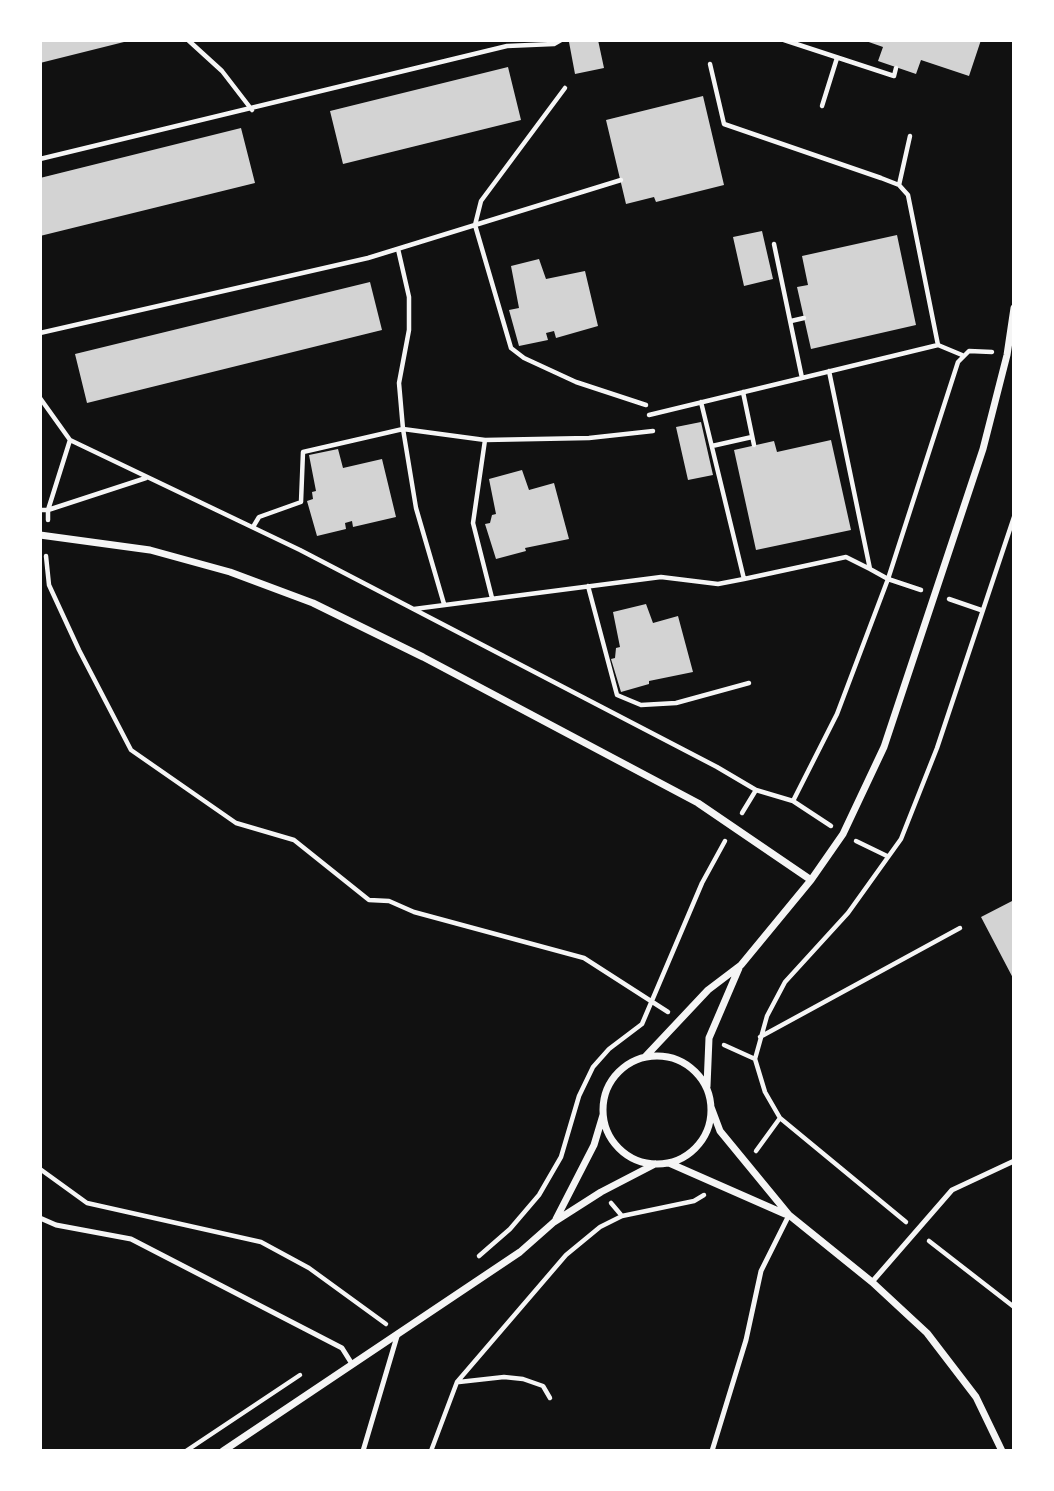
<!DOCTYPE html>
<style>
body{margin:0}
#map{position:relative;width:1054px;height:1491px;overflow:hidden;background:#111;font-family:"Varela Round",sans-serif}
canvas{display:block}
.frame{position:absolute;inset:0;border:42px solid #fff;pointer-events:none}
</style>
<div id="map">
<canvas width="1054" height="1491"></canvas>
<div class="frame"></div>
</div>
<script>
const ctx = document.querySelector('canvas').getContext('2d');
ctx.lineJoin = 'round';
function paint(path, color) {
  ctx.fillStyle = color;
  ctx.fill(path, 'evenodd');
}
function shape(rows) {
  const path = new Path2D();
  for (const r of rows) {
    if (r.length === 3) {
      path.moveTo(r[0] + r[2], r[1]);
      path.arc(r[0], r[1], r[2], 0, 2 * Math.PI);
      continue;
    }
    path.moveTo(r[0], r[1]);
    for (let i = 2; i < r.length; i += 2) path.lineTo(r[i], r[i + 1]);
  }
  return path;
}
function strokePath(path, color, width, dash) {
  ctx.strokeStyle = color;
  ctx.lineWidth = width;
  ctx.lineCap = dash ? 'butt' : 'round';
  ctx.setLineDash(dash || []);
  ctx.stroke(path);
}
paint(shape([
 [40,40,128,40,128,41,40,63],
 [576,40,598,40,604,68,575,74,569,42],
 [863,40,981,40,969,76,921,60,916,74,878,61,883,47],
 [508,67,521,120,343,164,330,111],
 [703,96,724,185,656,202,654,197,626,204,606,120],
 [241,128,255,183,40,236,40,178],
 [762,231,773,279,744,286,733,237],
 [897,235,916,325,811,349,797,287,808,285,802,256],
 [539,259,546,279,585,271,598,326,556,338,554,331,546,333,548,340,519,346,509,310,519,308,511,266],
 [370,282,382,330,87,403,75,354],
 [701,422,713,475,688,480,676,427],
 [831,440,851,530,756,550,734,450,774,441,777,452],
 [338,449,343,468,382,459,396,517,353,527,352,521,345,523,346,529,317,536,307,501,313,499,312,492,316,491,309,455],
 [522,470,529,490,554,483,569,539,525,548,526,551,496,559,485,524,490,523,492,515,496,514,489,479],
 [646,604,653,623,678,616,693,672,649,681,649,684,621,692,611,659,615,658,616,648,620,647,613,612],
 [1014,900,1014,980,981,917]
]), '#d3d3d3');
strokePath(shape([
 [188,40,222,71,252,110],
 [784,40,894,76,896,68],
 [710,64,724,124,881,178,899,185,908,195,938,345],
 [565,88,481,201,475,225,511,348,524,358,576,382,646,405],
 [822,106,837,58],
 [40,159,507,46,554,44,561,40],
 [899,185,910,136],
 [398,249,409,297,409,330,399,383,403,429,416,508,444,604],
 [791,321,804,318],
 [40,333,368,258,621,180],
 [802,378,938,345,962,355],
 [743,392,754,445],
 [40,398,70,440,300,550,717,767,756,790,793,801,831,826],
 [649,415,802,378,774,244],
 [485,440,473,523,492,598],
 [712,446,752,437],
 [40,510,48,510,70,440],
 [48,520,48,510,146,478],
 [253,527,259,517,301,502,303,452,403,429,485,440,589,438,653,431],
 [46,556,49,585,79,650,131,750,236,823,294,840,369,900,389,901,414,912,584,958,668,1012],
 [870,569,888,579,921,590],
 [744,579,846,557,870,569,829,371],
 [588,586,617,695,641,705,676,703,749,683],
 [949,599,981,610],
 [414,609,661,577,718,584,744,579,701,402],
 [793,801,837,714,888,579,958,362,969,351,992,352],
 [742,813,756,790],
 [856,841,887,856],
 [760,1037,960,928],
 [724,1045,755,1059],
 [756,1151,780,1118],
 [40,1169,87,1203,261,1242,309,1268,386,1324],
 [611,1203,622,1216],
 [906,1222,780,1118,765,1092,755,1059,767,1016,785,982,848,913,901,839,937,748,1014,517],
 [929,1241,1014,1307],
 [479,1256,510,1229,539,1195,561,1157,579,1096,593,1067,609,1049,642,1024,702,883,725,841],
 [459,1382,504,1377,523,1379,543,1386,550,1398],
 [186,1451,300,1375],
 [431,1451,457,1382,566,1255,600,1227,622,1216,694,1201,704,1195]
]), '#f5f5f5', 4.5);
strokePath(shape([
 [40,1218,56,1225,131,1239,342,1348,352,1364],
 [872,1282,952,1190,1014,1161],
 [363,1451,398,1333],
 [712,1451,746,1340,761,1271,789,1215]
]), '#f5f5f5', 5);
strokePath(shape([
 [40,535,150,550,230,572,313,603,423,657,698,803,811,880],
 [657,1110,54],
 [645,1057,708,990,741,965,811,880,843,834,884,747,983,449,1007,355,1014,308],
 [707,1086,709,1038,739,968],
 [711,1107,720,1131,789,1215,872,1282,927,1333,976,1397,1002,1451],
 [669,1163,785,1214],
 [556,1219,594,1145,603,1115],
 [223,1451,520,1252,554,1222,601,1192,655,1164]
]), '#f5f5f5', 7);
</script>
